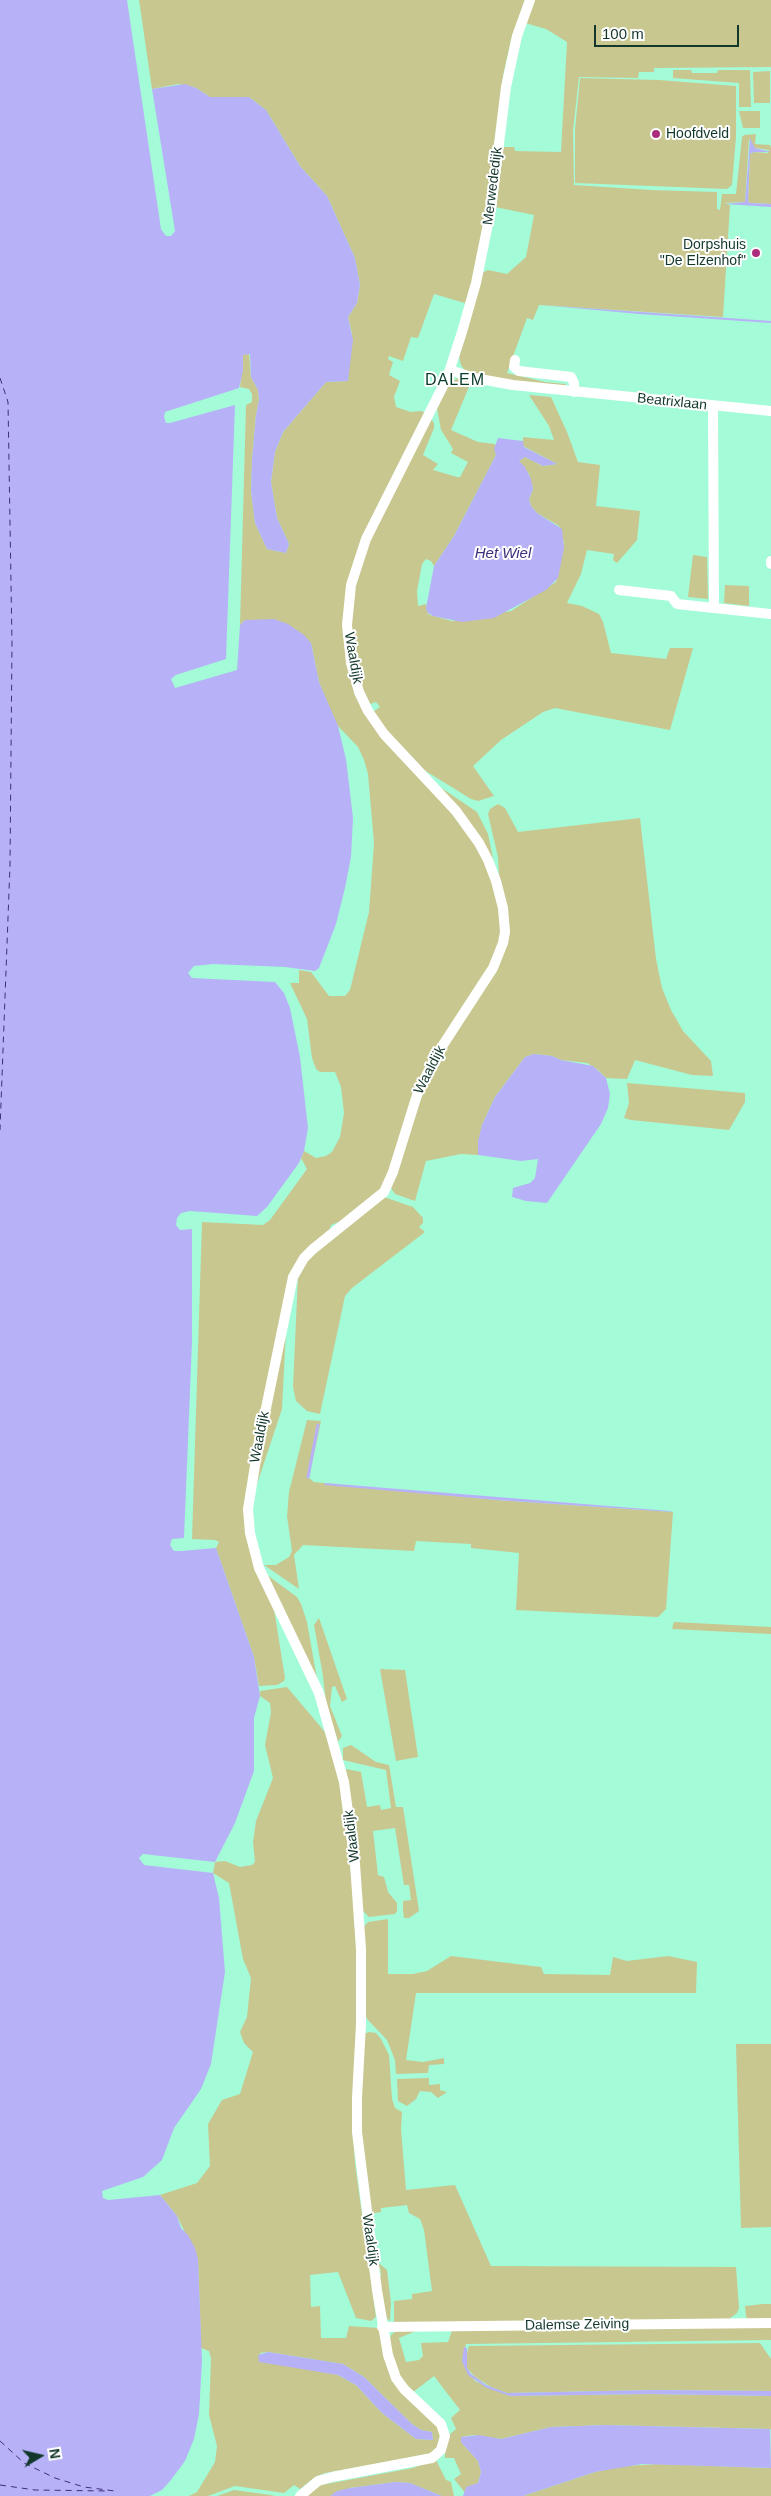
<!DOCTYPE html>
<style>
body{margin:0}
#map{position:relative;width:771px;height:2496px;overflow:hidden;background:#a4fbd8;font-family:Arial,sans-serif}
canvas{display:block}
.north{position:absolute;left:15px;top:2431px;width:50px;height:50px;-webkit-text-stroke:4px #fff;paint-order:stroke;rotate:81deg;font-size:14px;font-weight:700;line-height:20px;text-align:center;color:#13382b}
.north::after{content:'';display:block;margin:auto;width:18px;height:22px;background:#13382b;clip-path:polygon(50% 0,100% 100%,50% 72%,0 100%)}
.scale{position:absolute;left:594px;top:25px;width:145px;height:22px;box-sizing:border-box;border:2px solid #13382b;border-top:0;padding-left:6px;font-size:15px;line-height:18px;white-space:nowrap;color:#13382b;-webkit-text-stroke:4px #fff;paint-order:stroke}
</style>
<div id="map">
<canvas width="771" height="2496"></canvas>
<div class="north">N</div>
<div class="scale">100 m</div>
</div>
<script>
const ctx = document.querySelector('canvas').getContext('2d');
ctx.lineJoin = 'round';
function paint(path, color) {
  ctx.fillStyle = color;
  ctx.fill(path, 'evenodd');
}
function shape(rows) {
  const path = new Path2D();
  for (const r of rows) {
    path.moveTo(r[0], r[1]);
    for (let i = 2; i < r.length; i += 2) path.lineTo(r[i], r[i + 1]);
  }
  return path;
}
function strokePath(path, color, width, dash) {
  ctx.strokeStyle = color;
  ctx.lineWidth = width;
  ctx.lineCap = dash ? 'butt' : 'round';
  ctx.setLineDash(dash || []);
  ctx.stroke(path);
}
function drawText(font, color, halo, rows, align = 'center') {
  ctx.font = font + ' Arial,sans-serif';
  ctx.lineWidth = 4;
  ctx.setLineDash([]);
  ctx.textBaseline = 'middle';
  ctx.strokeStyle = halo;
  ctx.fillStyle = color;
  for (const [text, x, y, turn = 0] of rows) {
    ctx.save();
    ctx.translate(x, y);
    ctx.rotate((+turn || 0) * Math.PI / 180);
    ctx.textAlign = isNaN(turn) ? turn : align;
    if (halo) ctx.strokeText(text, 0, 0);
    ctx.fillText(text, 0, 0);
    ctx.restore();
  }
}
paint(shape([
 [139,0,525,0,511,40,503,76,482,240,468,304,434,294,418,338,411,337,403,361,389,356,388,359,393,362,389,375,400,381,394,397,396,407,411,412,421,411,426,413,346,592,359,699,472,839,488,866,502,917,500,942,489,968,436,1049,389,1173,381,1189,344,1220,331,1225,329,1233,301,1257,246,1501,274,1609,285,1678,284,1681,277,1685,259,1686,254,1657,216,1548,219,1542,215,1540,192,1539,202,1222,263,1225,270,1220,307,1169,301,1158,304,1151,316,1158,326,1156,332,1152,340,1137,344,1113,341,1087,335,1072,320,1072,316,1069,312,1058,307,1019,290,983,299,983,299,970,311,972,329,996,345,996,350,990,369,912,374,843,368,774,364,760,358,747,338,726,326,701,319,682,311,643,245,620,240,625,246,405,252,402,252,394,249,389,240,387,243,355,249,353,251,377,258,390,259,400,256,415,252,460,251,491,255,523,267,549,286,553,289,544,277,518,271,482,275,452,283,432,326,382,348,381,352,334,348,317,357,303,360,285,355,258,327,196,300,166,266,110,249,97,210,97,196,88,178,84,152,89],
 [534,0,771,0,771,67,654,68,654,72,639,72,638,78,579,77,573,131,574,185,652,190,717,192,717,209,720,210,722,194,736,194,742,137,744,135,756,134,755,144,770,145,771,148,771,204,750,203,748,201,750,154,754,152,768,153,769,150,755,148,749,139,745,202,725,203,730,205,723,317,539,305,533,320,527,318,507,373,545,382,566,384,565,387,493,379,465,371,461,365,459,357,482,273,488,270,507,274,526,257,534,215,495,207,503,147,514,147,515,151,561,152,567,42,546,29,525,23],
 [673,70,691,70,692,73,717,73,718,70,750,70,751,107,739,107,739,83,673,78],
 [770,71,770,103,754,103,753,72],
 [580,78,659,80,736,86,736,137,732,185,727,189,575,183,575,130],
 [739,111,760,111,760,128,743,128],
 [459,378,471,382,451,430,478,442,495,444,496,455,454,536,434,566,431,561,426,559,422,564,417,591,418,606,426,604,427,612,430,615,452,621,511,611,556,582,564,543,559,526,537,513,531,506,529,499,533,489,529,474,519,461,525,457,543,466,557,464,523,446,523,437,554,440,549,426,529,395,551,397,567,432,578,462,600,465,596,506,640,511,637,540,617,563,613,560,614,554,587,550,581,574,567,603,582,606,599,614,603,622,611,653,666,659,670,648,693,648,670,730,555,708,543,712,501,740,473,766,494,796,478,801,471,799,424,770,383,727,373,712,380,707,376,702,370,704,362,688,351,638,353,592,364,550,431,419,434,423,434,428,423,455,438,464,433,470,457,477,460,477,468,462,451,453,453,449,441,430,437,408,450,382],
 [693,555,707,557,708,599,688,597],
 [725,585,749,586,749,606,724,603],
 [440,787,477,812,488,834,494,863],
 [498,804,505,808,518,832,640,818,656,959,662,988,671,1010,683,1031,711,1061,713,1076,692,1075,635,1060,627,1079,606,1078,597,1069,587,1063,561,1060,552,1056,534,1054,525,1057,495,1097,482,1125,478,1155,461,1154,426,1161,415,1201,395,1194,391,1188,408,1132,432,1070,503,955,498,857,488,814,490,809],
 [627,1083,745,1093,745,1102,729,1130,631,1120,624,1118,629,1103],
 [384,1197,413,1207,423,1218,423,1223,419,1227,425,1232,352,1288,345,1296,320,1414,307,1411,296,1401,293,1387,298,1276,306,1261],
 [286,1330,282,1409,256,1487,263,1438],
 [307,1420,321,1421,309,1478,314,1482,497,1500,673,1512,666,1609,658,1617,516,1610,519,1553,471,1548,471,1544,416,1541,414,1551,303,1545,294,1555,299,1589,264,1565,276,1565,289,1557,292,1551,287,1516,289,1492],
 [267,1575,297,1597,301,1604,307,1622,317,1679],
 [319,1618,347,1699,342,1702,335,1686,332,1687,330,1706,342,1736,338,1742,326,1704,323,1676,314,1625],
 [674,1622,771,1627,771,1634,672,1629],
 [380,1669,405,1670,418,1757,396,1761],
 [287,1687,325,1732,338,1768,353,1889,358,1988,352,2119,355,2163,376,2317,371,2321,356,2318,338,2272,310,2275,311,2307,320,2306,321,2338,346,2338,349,2326,379,2328,385,2356,437,2424,440,2436,437,2448,429,2454,325,2473,315,2477,300,2489,294,2485,284,2493,235,2486,208,2496,189,2496,197,2492,215,2462,217,2446,209,2415,211,2358,209,2351,201,2348,198,2259,177,2216,160,2195,197,2183,210,2166,208,2124,222,2100,240,2094,253,2052,244,2043,240,2032,247,2017,251,1978,243,1959,229,1883,213,1873,215,1862,225,1861,240,1867,252,1865,255,1862,253,1842,256,1821,273,1778,265,1745,271,1712,270,1703,260,1696,260,1691],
 [268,2352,343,2364,364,2377,412,2424,421,2430,432,2432,433,2440,416,2439,382,2413,356,2385,338,2375,272,2362,262,2362,260,2353],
 [351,1745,376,1762,389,1765,396,1807,403,1807,419,1911,409,1918,404,1918,403,1910,403,1901,411,1900,409,1885,404,1885,395,1828,373,1831,378,1875,384,1877,388,1892,397,1903,397,1911,395,1914,369,1917,362,1910,346,1769,361,1772,367,1807,380,1805,381,1810,391,1808,386,1770,343,1760,343,1748],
 [388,1919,388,1974,413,1974,427,1971,451,1956,541,1967,544,1974,610,1975,613,1957,627,1961,668,1956,697,1962,696,1993,416,1993,406,2060,423,2062,444,2058,444,2064,429,2065,428,2073,396,2074,395,2060,387,2040,367,2019,365,2014,363,1928,368,1922],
 [369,2032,376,2033,381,2039,389,2055,392,2099,395,2108,402,2112,401,2129,406,2190,455,2185,491,2266,736,2267,739,2308,737,2313,729,2319,394,2323,394,2301,412,2299,412,2294,432,2291,424,2230,420,2219,409,2213,407,2205,381,2208,381,2212,369,2214,360,2126,364,2034],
 [736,2044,771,2044,771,2227,741,2228],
 [429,2078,429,2085,440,2084,440,2090,447,2092,438,2098,431,2092,420,2091,416,2099,407,2106,398,2101,397,2079],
 [376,2261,387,2270,391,2303,390,2321,385,2317,378,2280,381,2275,380,2268],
 [763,2304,771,2304,771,2320,749,2320,746,2317,745,2306],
 [771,2325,771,2340,466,2344,462,2361,475,2381,510,2396,649,2394,771,2396,771,2429,605,2425,551,2427,501,2439,473,2435,461,2437,461,2442,478,2461,481,2472,478,2483,466,2494,454,2479,461,2474,454,2458,445,2458,445,2454,448,2436,456,2429,451,2418,460,2410,434,2376,412,2393,399,2378,389,2343,391,2335,396,2331,416,2331,399,2338,406,2362,419,2360,423,2356,421,2343,448,2342,453,2328],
 [760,2343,771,2359,771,2391,654,2390,507,2393,491,2387,475,2377,467,2368,465,2360,469,2346],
 [436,2460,446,2480,451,2482,454,2496,442,2496,410,2483,395,2482,350,2488,330,2496,305,2496,321,2485,413,2468],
 [659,2464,771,2468,771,2496,523,2496,595,2472,623,2466],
 [234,2490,271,2495,275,2496,217,2496]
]), '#c8c790');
paint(shape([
 [0,0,127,0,161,229,166,236,171,236,175,231,152,89,185,84,196,88,210,97,249,97,266,110,300,166,327,196,355,258,360,285,357,303,348,317,353,340,348,381,326,382,283,432,275,452,271,482,277,518,289,544,286,553,267,549,255,523,251,491,252,460,256,415,259,400,258,390,251,377,250,354,243,355,243,371,239,388,165,412,164,417,166,423,170,423,235,405,226,659,176,675,171,679,175,688,237,670,240,625,245,620,274,619,288,624,304,635,311,643,319,682,338,726,346,759,353,818,351,857,345,888,336,924,319,968,315,971,285,967,213,964,194,966,188,973,192,978,275,982,284,993,290,1008,300,1057,308,1128,304,1151,299,1163,267,1207,257,1216,190,1211,181,1213,177,1218,176,1225,180,1230,192,1229,192,1342,184,1538,172,1539,170,1545,174,1551,181,1551,216,1548,254,1657,260,1696,254,1718,254,1771,235,1823,215,1862,143,1854,139,1858,144,1865,213,1873,219,1898,225,1972,211,2064,201,2089,174,2128,162,2160,143,2177,102,2191,103,2198,108,2200,160,2195,177,2216,181,2228,188,2235,195,2248,198,2259,202,2361,199,2414,194,2439,185,2461,171,2480,162,2490,150,2496,0,2496],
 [750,138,755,148,771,152,754,152,750,154,748,201,750,203,771,204,771,207,725,204,745,202],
 [541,305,771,321,771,323,639,314],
 [498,438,523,441,524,447,557,464,543,466,525,457,519,461,525,467,531,479,533,489,529,499,531,506,537,513,562,529,564,548,558,578,546,590,494,618,462,622,433,616,427,612,426,608,434,566,454,536,496,455,494,449],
 [534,1054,552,1056,561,1060,593,1066,606,1078,610,1094,608,1108,601,1124,547,1203,526,1201,512,1197,513,1188,530,1183,535,1178,538,1159,521,1161,478,1155,478,1141,482,1125,495,1097,525,1057],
 [325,1483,670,1511,672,1512,497,1500,324,1485],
 [464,2347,467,2348,467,2368,471,2374,486,2385,507,2393,654,2390,771,2391,771,2396,649,2394,510,2396,487,2388,468,2375,462,2361],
 [268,2352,343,2364,364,2377,412,2424,421,2430,432,2432,433,2440,416,2439,382,2413,356,2385,338,2375,259,2362,258,2355],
 [605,2425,770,2429,771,2468,642,2464,595,2472,523,2496,463,2496,466,2487,478,2483,481,2472,478,2461,461,2442,461,2437,479,2435,501,2439,551,2427],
 [395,2482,410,2483,442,2496,330,2496,337,2491,350,2488]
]), '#b7b2f7');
strokePath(shape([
 [308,1477,318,1425]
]), '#b7b2f7', 3);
strokePath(shape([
 [0,378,8,402,12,644,10,865,0,1130],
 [0,2441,24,2463,55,2478,84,2487,115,2491],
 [0,2485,35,2490,109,2491]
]), '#3d2f7d', 1, [6, 5]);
strokePath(shape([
 [515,360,514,367,519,371,571,377,574,383,574,392],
 [450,370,474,378,513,385,771,411],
 [771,561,771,564],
 [619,590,671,596,677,604,714,608,713,406],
 [714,608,771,614],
 [382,2327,771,2323],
 [300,2496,318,2481,332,2477,432,2458,441,2450,445,2436,441,2424,404,2389,396,2378,388,2355,377,2290,357,2132,357,2098,361,2024,361,1949,355,1864,344,1782,319,1693,259,1568,250,1533,248,1509,258,1447,293,1277,304,1258,313,1249,384,1192,393,1172,417,1095,427,1074,439,1051,493,968,503,943,505,932,503,908,496,881,488,860,479,843,456,811,384,734,368,711,359,692,351,663,347,625,351,585,366,539,447,378,462,332,476,283,491,209,506,87,517,36,530,0]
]), '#fff', 10);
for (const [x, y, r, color] of [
 [656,134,5,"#ac2d7c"],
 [756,253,5,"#ac2d7c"]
]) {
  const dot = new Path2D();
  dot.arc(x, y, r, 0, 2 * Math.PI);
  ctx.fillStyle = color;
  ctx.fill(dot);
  strokePath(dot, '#fff', 2);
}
drawText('14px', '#13382b', '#fff', [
 ["Hoofdveld",666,134],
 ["Dorpshuis",746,245,"right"],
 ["\"De Elzenhof\"",746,261,"right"]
], 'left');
drawText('14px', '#13382b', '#fff', [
 ["Merwededijk",493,186,-83],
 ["Beatrixlaan",672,402,6],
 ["Waaldijk",353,658,80],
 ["Waaldijk",430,1070,-63],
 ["Waaldijk",260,1437,-79],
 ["Waaldijk",352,1836,-97],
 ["Waaldijk",370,2240,82],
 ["Dalemse Zeiving",577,2325,-1]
]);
drawText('italic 15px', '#3d2f7d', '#fff', [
 ["Het Wiel",503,554]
]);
ctx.letterSpacing = '1px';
drawText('16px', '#093b2b', '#fff', [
 ["DALEM",455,381]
]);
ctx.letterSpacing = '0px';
</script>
